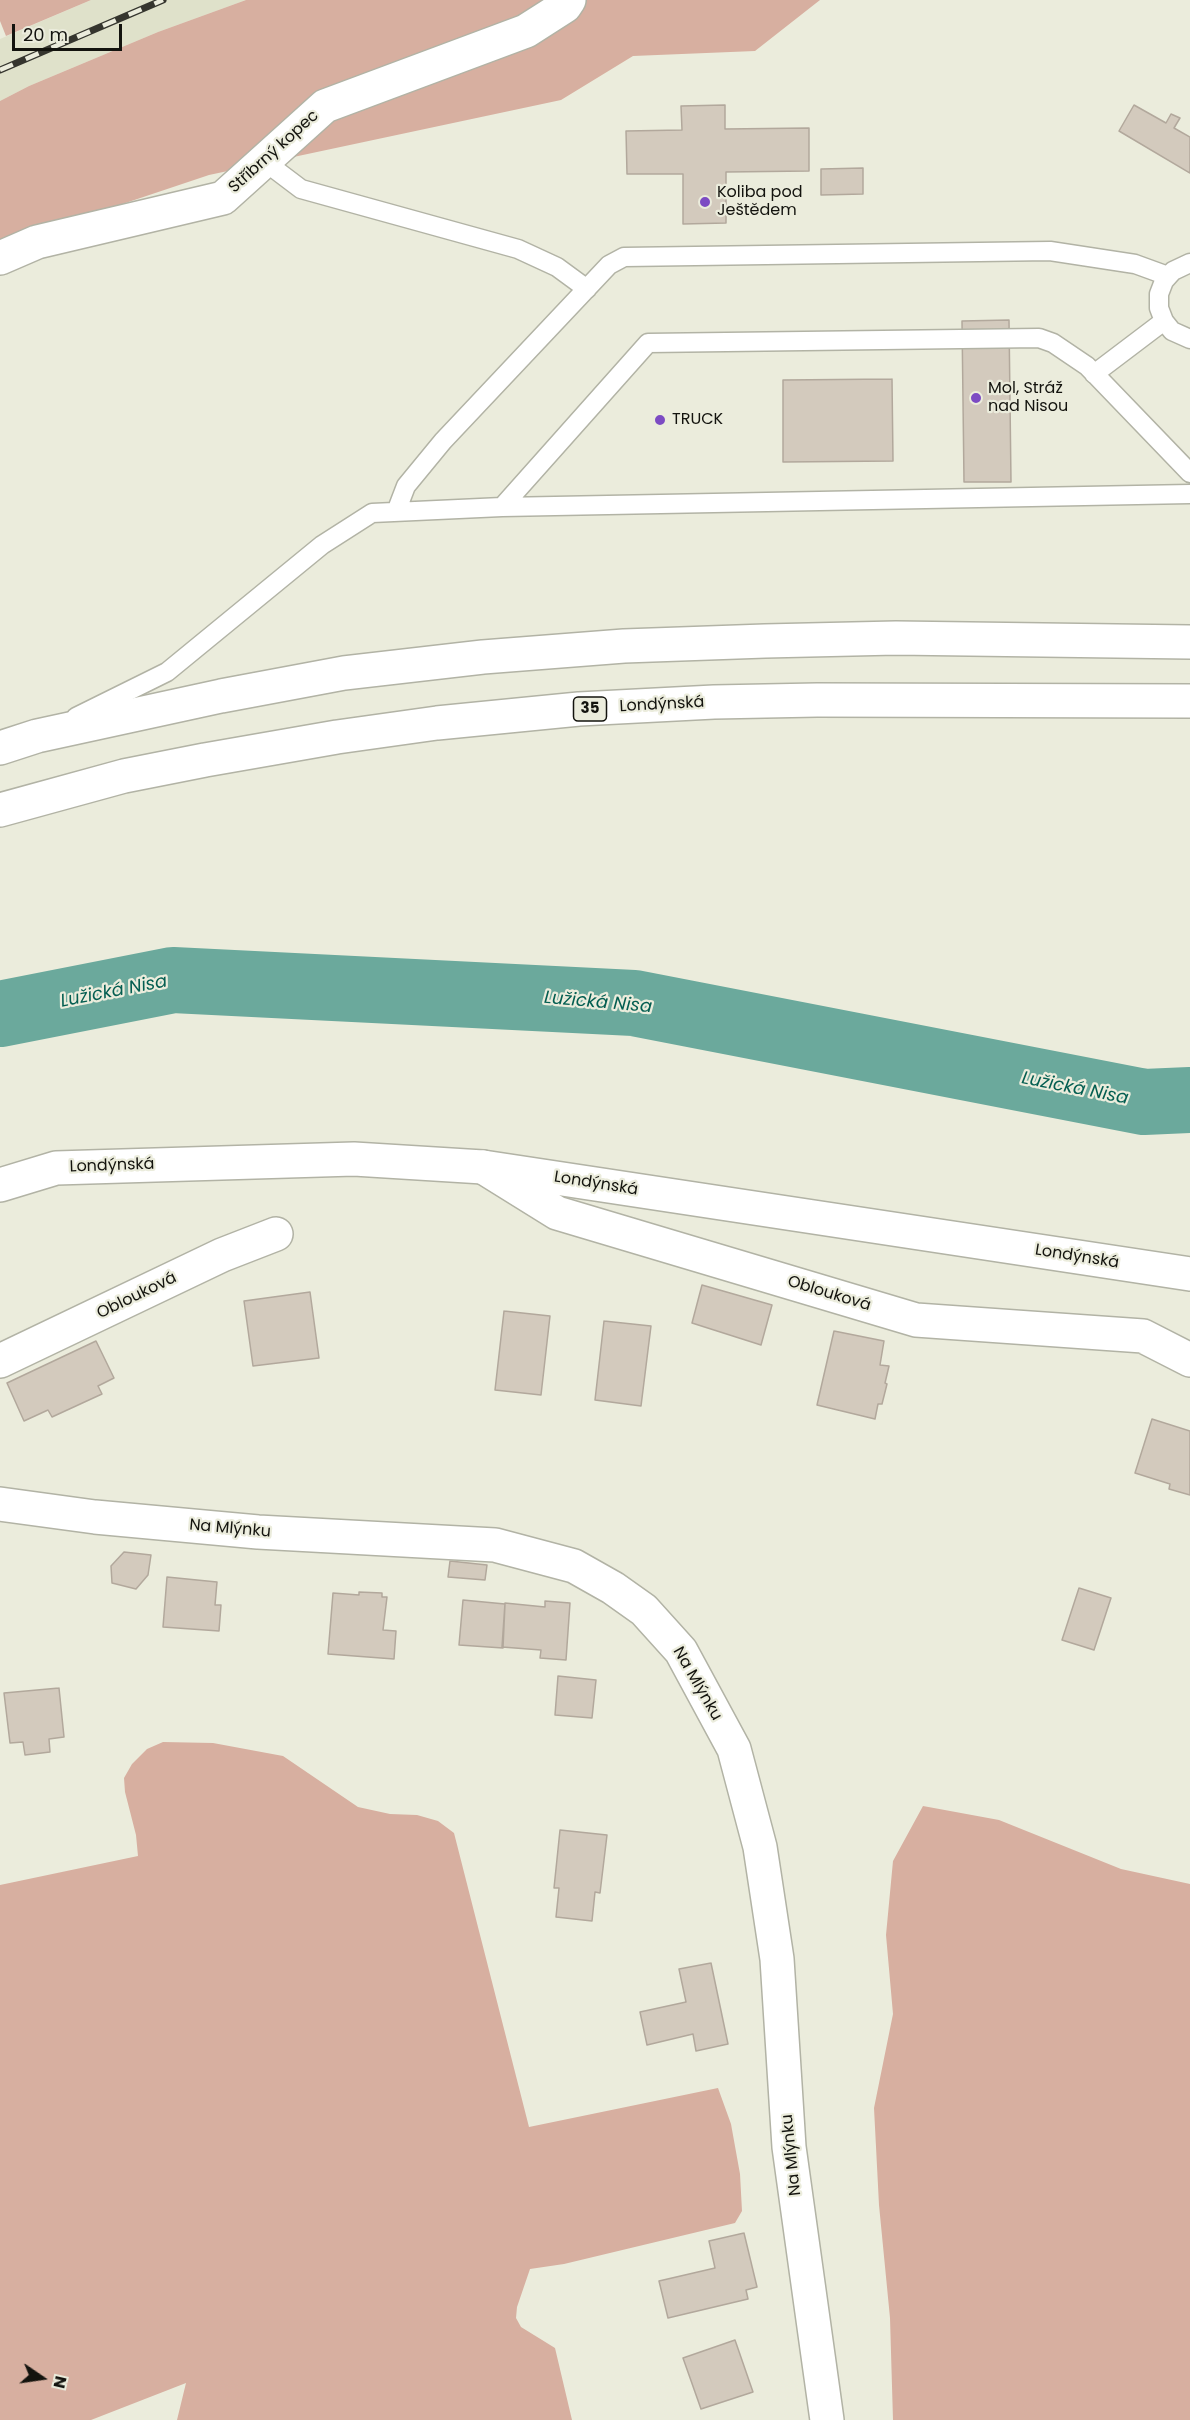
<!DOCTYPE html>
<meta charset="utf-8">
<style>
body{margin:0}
#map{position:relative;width:1190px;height:2420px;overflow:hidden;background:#ebecdc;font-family:Poppins,sans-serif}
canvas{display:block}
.north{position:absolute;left:12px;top:2348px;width:60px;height:60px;-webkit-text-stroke:4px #ebecdc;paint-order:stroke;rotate:103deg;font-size:16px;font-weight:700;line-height:24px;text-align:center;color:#13130e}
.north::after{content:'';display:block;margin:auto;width:21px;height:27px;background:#13130e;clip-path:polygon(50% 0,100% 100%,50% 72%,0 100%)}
.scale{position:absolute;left:12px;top:24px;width:110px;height:27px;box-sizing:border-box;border:3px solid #13130e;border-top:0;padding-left:8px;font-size:18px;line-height:21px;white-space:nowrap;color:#13130e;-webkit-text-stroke:4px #ebecdc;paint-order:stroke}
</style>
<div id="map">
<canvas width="1190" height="2420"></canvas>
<div class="north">N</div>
<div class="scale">20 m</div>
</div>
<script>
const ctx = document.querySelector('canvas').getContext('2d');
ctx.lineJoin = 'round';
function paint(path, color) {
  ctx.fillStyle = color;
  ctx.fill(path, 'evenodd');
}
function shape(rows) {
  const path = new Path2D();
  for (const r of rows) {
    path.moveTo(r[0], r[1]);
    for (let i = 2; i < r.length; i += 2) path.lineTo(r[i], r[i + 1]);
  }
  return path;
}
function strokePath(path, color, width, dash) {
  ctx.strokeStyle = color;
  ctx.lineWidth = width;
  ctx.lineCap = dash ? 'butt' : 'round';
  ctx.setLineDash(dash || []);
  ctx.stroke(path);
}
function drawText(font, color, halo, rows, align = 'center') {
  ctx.font = font + ' Poppins,sans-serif';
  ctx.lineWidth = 4.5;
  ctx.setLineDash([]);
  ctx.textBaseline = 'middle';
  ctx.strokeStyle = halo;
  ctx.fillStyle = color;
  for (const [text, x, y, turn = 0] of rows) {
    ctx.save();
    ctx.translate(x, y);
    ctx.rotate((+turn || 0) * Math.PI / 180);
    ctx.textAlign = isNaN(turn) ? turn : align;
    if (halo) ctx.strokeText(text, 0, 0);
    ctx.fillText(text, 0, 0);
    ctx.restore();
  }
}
paint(shape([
 [91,0,246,0,158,32,29,86,0,101,0,39]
]), '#dfe1ca');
paint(shape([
 [0,0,91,0,6,36,0,21],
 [246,0,820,0,755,51,633,56,561,100,209,175,0,245,0,101,29,86,158,32],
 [163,1742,213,1743,283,1756,358,1807,390,1814,417,1815,438,1821,454,1833,529,2127,718,2088,731,2124,740,2174,742,2211,735,2223,564,2264,530,2269,517,2307,516,2318,521,2327,555,2348,572,2420,177,2420,186,2383,91,2420,0,2420,0,1885,138,1856,136,1835,125,1792,124,1778,132,1764,147,1749],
 [923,1806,999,1820,1121,1869,1190,1884,1190,2420,893,2420,890,2318,879,2205,874,2108,893,2014,886,1935,893,1861]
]), '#d7afa0');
strokePath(shape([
 [0,1014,173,980,634,1003,1144,1102,1190,1100]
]), '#6ba99c', 66);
const building = shape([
 [725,105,725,129,809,128,809,171,726,172,726,223,683,224,683,174,627,174,626,131,682,130,681,106,725,105],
 [1134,105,1166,123,1171,114,1180,118,1174,128,1190,137,1190,173,1119,131,1134,105],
 [863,168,863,194,821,195,821,169,863,168],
 [1009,320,1011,482,964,482,962,321,1009,320],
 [892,379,893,461,783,462,783,380,892,379],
 [702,1285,772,1305,761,1345,692,1323,702,1285],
 [310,1292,319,1358,253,1366,244,1301,310,1292],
 [504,1311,550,1316,541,1395,495,1390,504,1311],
 [604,1321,651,1326,641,1406,595,1400,604,1321],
 [834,1331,884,1341,880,1365,889,1366,885,1383,887,1384,882,1404,878,1404,875,1419,817,1405,834,1331],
 [96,1341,114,1378,98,1386,102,1394,52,1417,48,1410,24,1421,7,1383,96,1341],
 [1152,1419,1190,1431,1190,1495,1169,1489,1170,1484,1135,1473,1152,1419],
 [124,1552,151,1555,148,1575,136,1589,112,1583,111,1566,124,1552],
 [450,1561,487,1565,485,1580,448,1577,450,1561],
 [167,1577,217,1582,215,1605,221,1605,219,1631,163,1627,167,1577],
 [1079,1588,1111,1598,1094,1650,1062,1640,1079,1588],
 [359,1592,382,1593,382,1597,387,1597,383,1630,396,1631,394,1659,328,1654,333,1593,359,1595,359,1592],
 [463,1600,505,1604,503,1648,459,1645,463,1600],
 [545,1601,570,1603,566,1660,540,1658,541,1650,502,1647,505,1603,545,1607,545,1601],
 [558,1676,596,1680,592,1718,555,1715,558,1676],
 [59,1688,64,1737,49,1739,50,1752,25,1755,23,1742,10,1743,4,1693,59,1688],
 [560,1830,607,1835,600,1893,595,1892,592,1921,556,1917,559,1888,554,1888,560,1830],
 [711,1963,728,2044,696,2051,693,2034,647,2045,640,2012,686,2002,679,1969,711,1963],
 [744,2233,757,2287,746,2290,748,2299,668,2318,659,2281,715,2268,709,2241,744,2233],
 [735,2340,753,2392,701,2409,683,2358,735,2340]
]);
paint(building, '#d3cabd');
strokePath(building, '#b2a89c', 1.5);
const lane = shape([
 [264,161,301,189,518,249,557,267,587,289],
 [1190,263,1173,271,1164,281,1159,294,1159,308,1164,321,1172,331,1190,339],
 [1094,374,1164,321],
 [502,507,1190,494],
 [396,512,406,486,443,441,609,265,624,257,1050,251,1135,264,1168,276],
 [76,717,167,672,322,545,372,513,502,507,648,343,1039,338,1053,343,1087,366,1190,473]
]);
const street = shape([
 [0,258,37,242,223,198,325,106,526,31,565,6,569,0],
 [483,1167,557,1213,916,1320,1143,1336,1190,1360],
 [0,1361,222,1255,276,1234],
 [0,1504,95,1517,258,1532,495,1545,574,1566,613,1588,644,1610,681,1651,734,1749,760,1847,777,1959,789,2147,827,2420]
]);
const secondary = shape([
 [0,1185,56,1168,354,1159,483,1167,1190,1274]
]);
const highway = shape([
 [0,748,37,736,221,696,344,673,483,657,624,646,765,641,896,638,1190,642],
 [0,810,124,776,205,760,337,737,437,723,579,709,714,702,817,700,1190,701]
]);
strokePath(lane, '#b2b3a5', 21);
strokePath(street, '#b2b3a5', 36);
strokePath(secondary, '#b2b3a5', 36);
strokePath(highway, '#b2b3a5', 36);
strokePath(lane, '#fff', 18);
strokePath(street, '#fff', 33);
strokePath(secondary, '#fff', 33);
strokePath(highway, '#fff', 33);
const rail = shape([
 [0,70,163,0]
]);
strokePath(rail, '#35352e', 7);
strokePath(rail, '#ebecdc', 4.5, [14]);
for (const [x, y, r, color] of [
 [705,202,6,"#7c4bc3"],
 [976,398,6,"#7c4bc3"],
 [660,420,6,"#7c4bc3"]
]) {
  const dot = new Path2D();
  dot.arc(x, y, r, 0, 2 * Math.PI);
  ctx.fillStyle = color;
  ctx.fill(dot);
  strokePath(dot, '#ebecdc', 2);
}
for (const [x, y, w] of [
 [590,709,33]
]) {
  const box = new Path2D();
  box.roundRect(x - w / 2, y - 12, w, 24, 4.5);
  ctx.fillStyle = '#ebecdc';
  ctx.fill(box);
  strokePath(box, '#13130e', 1.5);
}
drawText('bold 15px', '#13130e', null, [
 ["35",590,709]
]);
drawText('16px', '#13130e', '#ebecdc', [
 ["Stříbrný kopec",274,152,-42],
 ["Londýnská",662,705,-3],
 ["Londýnská",112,1166,-2],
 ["Londýnská",596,1184,9],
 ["Londýnská",1077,1257,9],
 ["Oblouková",829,1294,17],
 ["Oblouková",137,1296,-26],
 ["Na Mlýnku",230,1529,5],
 ["Na Mlýnku",697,1684,60],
 ["Na Mlýnku",792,2155,-96]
]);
drawText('16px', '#13130e', '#ebecdc', [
 ["Koliba pod",717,193],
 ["Ještědem",717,211],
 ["Mol, Stráž",988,389],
 ["nad Nisou",988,407],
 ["TRUCK",672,420]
], 'left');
drawText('italic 18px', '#045e51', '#ebecdc', [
 ["Lužická Nisa",114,992,-11],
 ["Lužická Nisa",598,1003,5],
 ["Lužická Nisa",1075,1089,11]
]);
</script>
